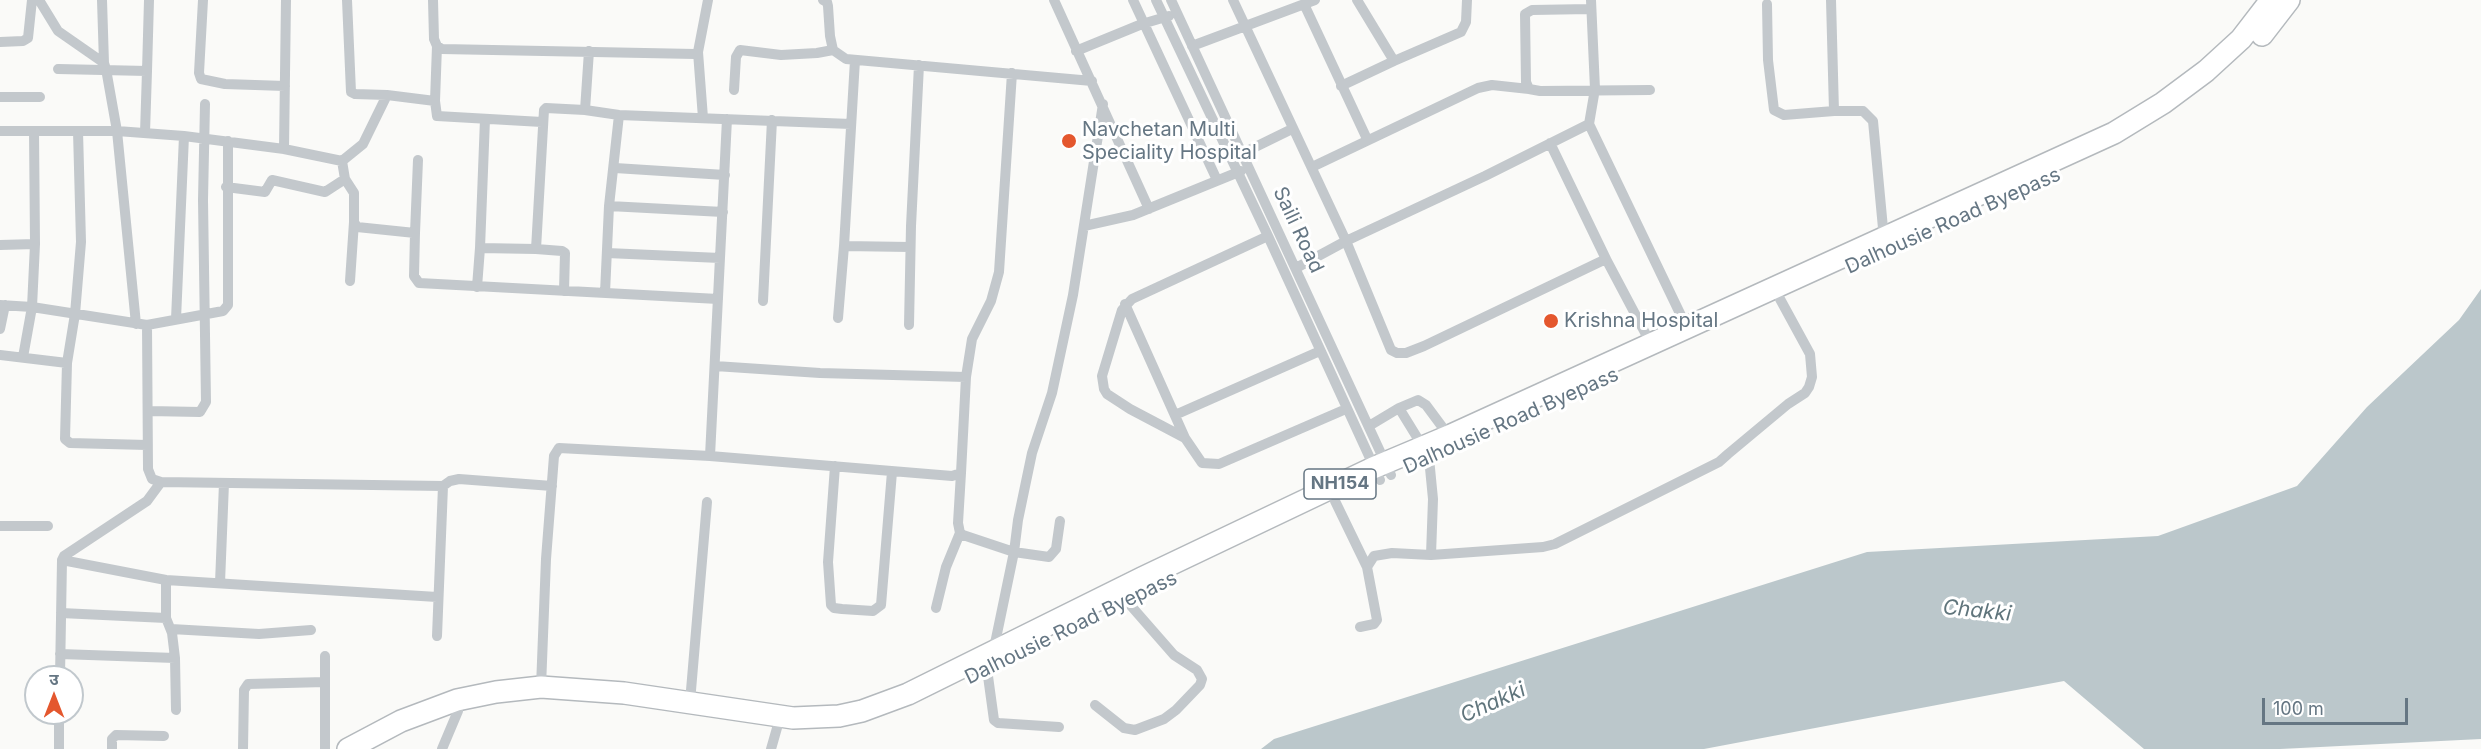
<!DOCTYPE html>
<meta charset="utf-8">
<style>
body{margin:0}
#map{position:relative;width:2481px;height:749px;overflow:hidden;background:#fafaf8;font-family:Inter,"Noto Sans Devanagari",sans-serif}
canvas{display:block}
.north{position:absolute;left:24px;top:665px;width:60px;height:60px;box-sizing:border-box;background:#fff;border:2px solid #c1c8cd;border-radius:50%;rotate:0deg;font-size:16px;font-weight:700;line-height:24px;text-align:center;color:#657683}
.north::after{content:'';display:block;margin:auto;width:21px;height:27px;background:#e4572e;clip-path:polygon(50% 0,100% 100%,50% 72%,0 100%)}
.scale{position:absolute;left:2262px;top:698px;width:146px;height:27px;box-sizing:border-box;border:3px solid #657683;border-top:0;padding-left:8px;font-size:18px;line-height:21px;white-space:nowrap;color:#657683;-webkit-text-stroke:4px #fff;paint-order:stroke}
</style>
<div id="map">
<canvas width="2481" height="749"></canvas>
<div class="north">उ</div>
<div class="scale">100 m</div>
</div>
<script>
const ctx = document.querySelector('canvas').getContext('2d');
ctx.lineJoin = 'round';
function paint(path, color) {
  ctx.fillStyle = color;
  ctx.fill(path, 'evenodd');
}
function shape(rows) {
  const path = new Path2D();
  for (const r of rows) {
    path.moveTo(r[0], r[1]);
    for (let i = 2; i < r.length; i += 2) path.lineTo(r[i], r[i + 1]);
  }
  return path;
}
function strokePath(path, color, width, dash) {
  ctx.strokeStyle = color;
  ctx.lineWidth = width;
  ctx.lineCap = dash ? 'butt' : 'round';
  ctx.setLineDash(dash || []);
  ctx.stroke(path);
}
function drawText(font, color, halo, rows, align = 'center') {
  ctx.font = font + ' Inter,sans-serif';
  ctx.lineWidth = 6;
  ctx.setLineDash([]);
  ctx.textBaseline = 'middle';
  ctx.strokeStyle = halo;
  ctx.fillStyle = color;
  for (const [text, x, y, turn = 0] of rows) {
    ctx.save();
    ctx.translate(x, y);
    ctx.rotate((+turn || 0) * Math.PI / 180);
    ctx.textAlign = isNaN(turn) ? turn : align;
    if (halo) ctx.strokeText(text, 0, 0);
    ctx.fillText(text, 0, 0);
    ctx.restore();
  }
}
paint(shape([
 [2481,289,2481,739,2280,749,2144,749,2064,681,1704,749,1261,749,1274,739,1867,552,2158,536,2297,486,2367,407,2459,320]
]), '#bbc7cb');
const highway = shape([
 [2262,35,2289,0],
 [348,749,401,721,457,700,496,692,541,687,624,693,793,718,839,716,862,711,908,694,1142,578,1373,468,1449,436,2114,133,2163,103,2206,71,2241,39,2271,0]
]);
strokePath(highway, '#b4b9bd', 24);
strokePath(shape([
 [39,0,58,31,104,63,106,69,117,131,136,324],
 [102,0,104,63],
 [203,0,199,73,201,79,225,84,285,86],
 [347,0,351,92,355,94,387,95,435,101],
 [433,0,434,39,437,46,442,49,695,54,698,52],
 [823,0,827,2,828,6,830,36,833,50,846,59,1092,81],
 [1054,0,1149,209],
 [1133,0,1217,180],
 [1156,0,1268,236,1380,480],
 [1171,0,1391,475],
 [1233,0,1346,241,1391,350,1397,353,1406,353,1424,346,1606,259],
 [1831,0,1834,111],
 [1304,4,1367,139],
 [1767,4,1768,60,1774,110,1784,115,1834,111,1863,111,1873,121,1884,239],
 [1590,9,1532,10,1525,14,1526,82,1529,89,1540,91,1650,90],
 [0,42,23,41,28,38,32,0],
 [437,46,435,101,437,116,542,122],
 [1192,46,1315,0],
 [1076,51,1142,24,1169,16],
 [1394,61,1461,32,1466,22,1467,0],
 [58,69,147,71,145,133],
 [147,71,149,0],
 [1341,86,1394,61,1357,0],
 [734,90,736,57,740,50,781,55,817,53,833,50],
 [387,95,363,144,342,161,345,179,354,193,354,222,357,227,415,233,414,276,419,283,718,299],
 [0,97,40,97],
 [585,110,619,115,851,124],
 [703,118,698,52,708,0],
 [1589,124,1687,328],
 [0,131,117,131,184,136,284,149,342,161],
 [78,131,81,242,75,314,67,363,65,439,70,443,147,445],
 [1550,143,1606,259,1651,344],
 [284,149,286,0],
 [1243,153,1292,129],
 [1312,167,1478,88,1492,85,1529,89],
 [615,168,725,175],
 [226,187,265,192,272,180,325,192,345,179],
 [609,206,723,212],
 [1084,226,1133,215,1241,171],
 [415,233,418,160],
 [0,245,35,244],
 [844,246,910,247],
 [480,248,485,119],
 [536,249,544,110,546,108,585,110,589,51],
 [607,253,720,258],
 [1296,268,1346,241,1485,176,1589,124,1595,89,1591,0],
 [350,281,354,222],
 [477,287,480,248,536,249,562,251,565,253,564,291],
 [605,293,609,206,619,115],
 [763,301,772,120],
 [1125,304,1185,438,1202,463,1219,464,1346,409],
 [0,305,32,307,147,325,223,311,228,305,228,141],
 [838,318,844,246,855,60],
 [176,319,184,136],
 [147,325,148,469,152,479,161,482,443,486,450,481,459,479,552,486],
 [909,325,911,226,919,65],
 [0,329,5,305],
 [0,355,67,363],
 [23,357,32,307,35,244,34,131],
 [715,366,820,373,966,377],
 [1399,408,1423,447],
 [149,411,200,412,206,402,203,200,205,104],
 [1175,415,1320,351],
 [1369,426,1399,408,1418,400,1426,405,1449,436],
 [1185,438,1130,409,1107,394,1104,389,1102,376,1122,310,1132,299,1268,236],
 [710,456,727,119],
 [1429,458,1433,499,1431,555],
 [835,466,828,562,831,605,834,608,842,609,873,611,881,605,892,472],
 [961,473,958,523,960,533,963,535,1014,552,1049,557,1056,549,1060,521],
 [1335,501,1367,567],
 [0,526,48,526],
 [62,560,64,556,147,501,161,482],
 [166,580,166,618,172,633,175,658,176,710],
 [220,583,224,483],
 [936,608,946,567,960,533],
 [61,613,166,618],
 [1360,627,1374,624,1377,620,1367,567,1374,556,1392,553,1431,555,1543,547,1555,544,1719,462,1728,454,1788,404,1805,393,1809,387,1812,377,1810,354,1780,299],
 [171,629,259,634,311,630],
 [437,636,443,486],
 [993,653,1014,552,1018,520,1032,453,1052,393,1073,295,1103,104],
 [60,654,175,658],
 [325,656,325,749],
 [987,669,994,720,998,723,1059,727],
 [60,677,62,560,166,580,437,597],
 [541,687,546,559,554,456,559,448,710,456,952,476,961,473,966,377,972,339,991,301,999,272,1012,73],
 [690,702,707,502],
 [1095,705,1124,728,1135,730,1164,719,1176,710,1200,685,1202,679,1197,670,1174,655,1125,599],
 [59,749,59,713],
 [112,749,112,739,116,735,164,736],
 [243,749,244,690,248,684,325,682],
 [442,749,458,711],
 [771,749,777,728]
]), '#c3c8cc', 10);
strokePath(highway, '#fff', 21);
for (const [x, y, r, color] of [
 [1069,141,8,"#e4572e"],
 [1551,321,8,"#e4572e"]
]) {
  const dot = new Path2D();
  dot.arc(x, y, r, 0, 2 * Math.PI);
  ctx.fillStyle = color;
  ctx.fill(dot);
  strokePath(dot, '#fff', 2);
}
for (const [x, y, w] of [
 [1340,484,72]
]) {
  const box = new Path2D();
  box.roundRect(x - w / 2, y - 15, w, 30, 4.5);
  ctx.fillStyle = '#fff';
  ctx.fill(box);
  strokePath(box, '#657683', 1.5);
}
drawText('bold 18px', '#657683', null, [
 ["NH154",1340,484]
]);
drawText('20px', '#657683', '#fff', [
 ["Navchetan Multi",1082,130],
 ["Speciality Hospital",1082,153],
 ["Krishna Hospital",1564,321]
], 'left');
drawText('20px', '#657683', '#fff', [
 ["Dalhousie Road Byepass",1953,221,-24],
 ["Saili Road",1298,230,65],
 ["Dalhousie Road Byepass",1511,421,-24],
 ["Dalhousie Road Byepass",1071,628,-26]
]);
drawText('italic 21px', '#60757c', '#fff', [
 ["Chakki",1977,611,6],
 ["Chakki",1493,703,-24]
]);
</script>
